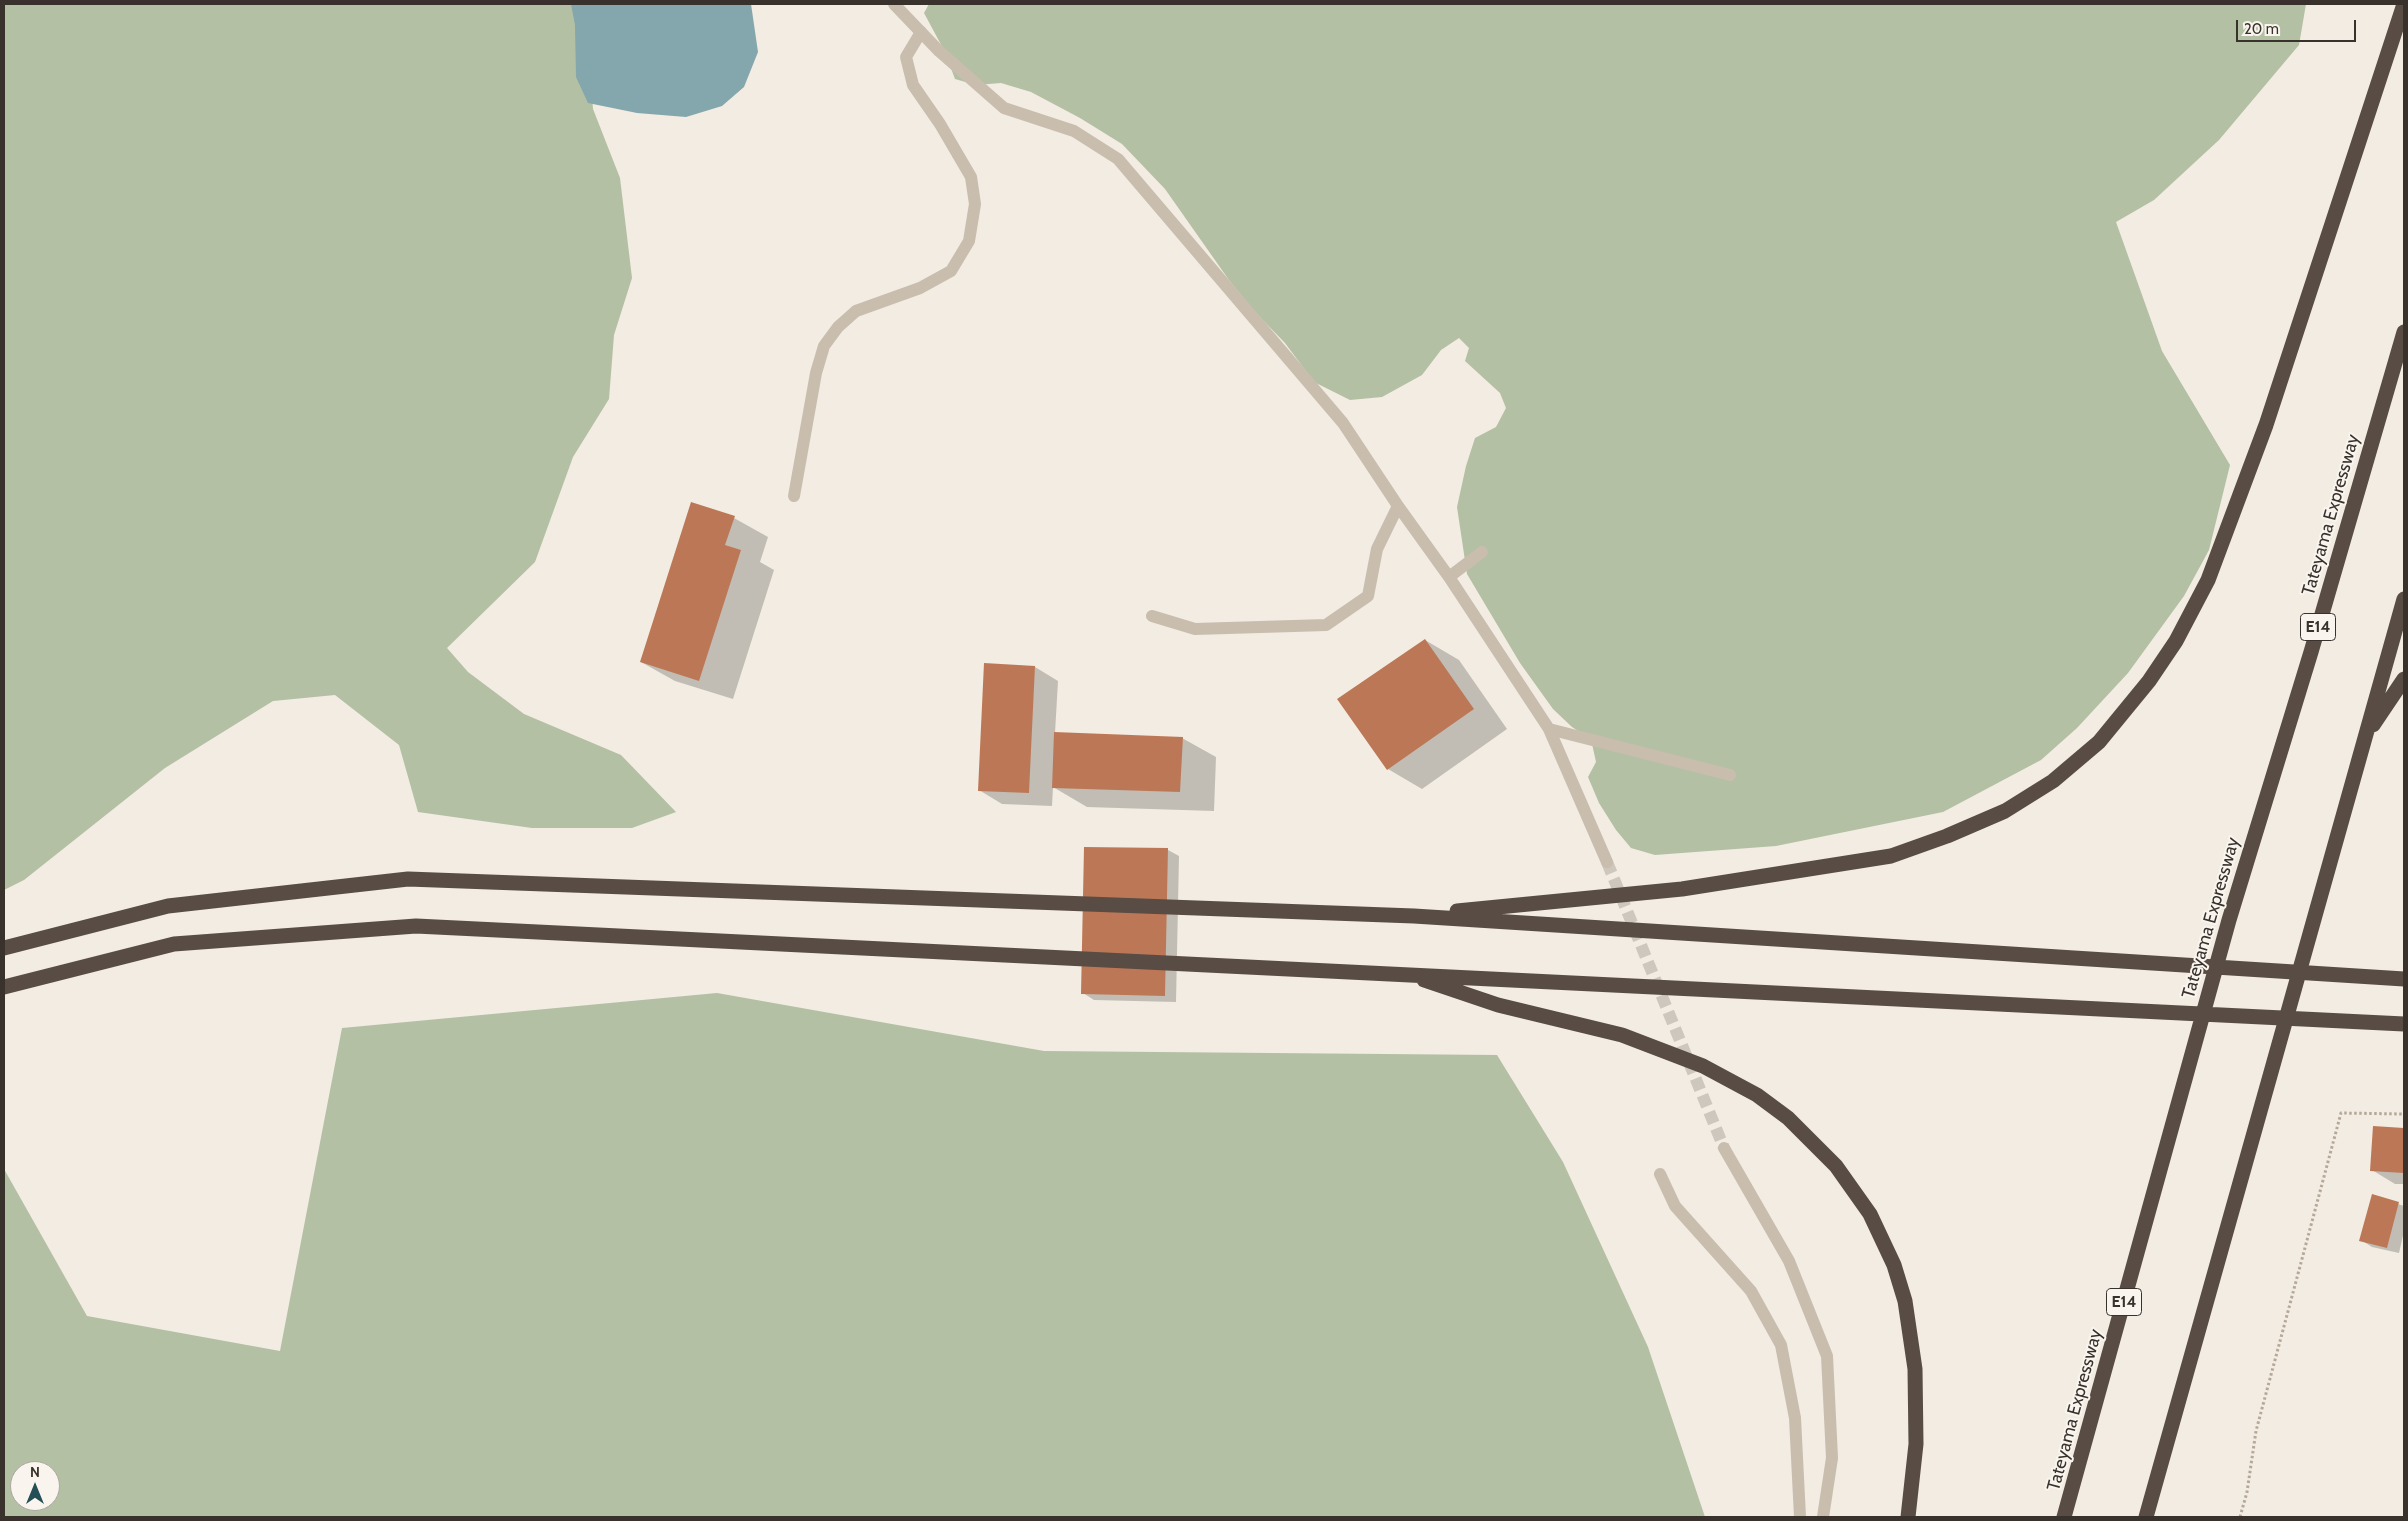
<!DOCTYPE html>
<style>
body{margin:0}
#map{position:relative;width:2408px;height:1521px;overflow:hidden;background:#f2ece2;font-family:Cabin,sans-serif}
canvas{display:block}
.frame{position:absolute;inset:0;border:5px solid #39312c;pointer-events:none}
.north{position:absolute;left:10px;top:1461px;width:50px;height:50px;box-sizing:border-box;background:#f9f5ee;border:1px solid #aca7a0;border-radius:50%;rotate:0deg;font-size:14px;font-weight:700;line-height:20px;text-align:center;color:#39312c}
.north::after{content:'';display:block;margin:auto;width:18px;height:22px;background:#244f57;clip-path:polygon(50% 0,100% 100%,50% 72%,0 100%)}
.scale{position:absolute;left:2236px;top:20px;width:120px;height:22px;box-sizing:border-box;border:2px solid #39312c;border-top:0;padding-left:6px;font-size:15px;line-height:18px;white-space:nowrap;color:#39312c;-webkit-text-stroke:4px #f9f5ee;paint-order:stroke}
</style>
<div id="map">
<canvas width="2408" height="1521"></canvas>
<div class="frame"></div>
<div class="north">N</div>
<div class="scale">20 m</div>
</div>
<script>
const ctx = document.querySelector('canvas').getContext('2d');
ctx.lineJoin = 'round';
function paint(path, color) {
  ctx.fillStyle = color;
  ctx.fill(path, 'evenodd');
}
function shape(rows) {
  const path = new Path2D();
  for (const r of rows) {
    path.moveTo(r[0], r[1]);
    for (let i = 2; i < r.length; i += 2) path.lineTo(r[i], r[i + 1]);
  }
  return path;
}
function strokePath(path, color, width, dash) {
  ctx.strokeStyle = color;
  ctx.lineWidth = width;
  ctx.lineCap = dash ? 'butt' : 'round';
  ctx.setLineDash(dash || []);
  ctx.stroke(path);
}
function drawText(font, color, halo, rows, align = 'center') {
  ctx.font = font + ' Cabin,sans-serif';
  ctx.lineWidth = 4;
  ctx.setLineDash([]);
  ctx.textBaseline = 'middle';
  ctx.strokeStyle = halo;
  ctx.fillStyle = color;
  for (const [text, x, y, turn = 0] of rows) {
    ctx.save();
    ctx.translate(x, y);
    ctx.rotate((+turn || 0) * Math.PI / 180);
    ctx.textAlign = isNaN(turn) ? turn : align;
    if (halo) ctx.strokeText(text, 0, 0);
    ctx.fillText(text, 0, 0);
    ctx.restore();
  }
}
paint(shape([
 [4,4,585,4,593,109,620,178,632,278,614,335,609,399,573,457,535,562,447,648,468,672,524,714,621,755,676,812,632,828,532,828,418,812,399,745,335,695,273,701,165,768,24,880,4,890],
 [929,4,2306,4,2299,45,2219,140,2154,200,2116,222,2162,351,2230,465,2209,550,2184,596,2128,673,2077,728,2041,760,1943,812,1776,846,1655,855,1631,848,1616,830,1599,803,1588,777,1596,762,1591,739,1572,727,1553,709,1520,663,1467,574,1457,507,1466,466,1475,438,1496,427,1506,408,1500,393,1465,361,1469,348,1459,338,1441,350,1422,375,1382,397,1350,400,1314,382,1285,343,1253,310,1229,280,1165,189,1122,144,1080,118,1031,92,1001,83,976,85,955,79,945,52,924,13],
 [717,993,1044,1051,1497,1055,1563,1162,1648,1347,1705,1517,4,1517,4,1169,87,1316,280,1351,342,1028],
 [20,1471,50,1471,50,1501,20,1501]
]), '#b3c0a3');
paint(shape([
 [571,4,751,4,758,52,744,87,722,106,686,117,637,113,588,103,576,77,575,25]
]), '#83a7ad');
paint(shape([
 [734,518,768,537,760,562,774,570,733,699,675,681,641,662],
 [1425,640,1459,660,1507,729,1422,789,1388,769],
 [1035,667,1058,681,1055,733,1182,738,1216,757,1214,811,1087,807,1053,787,1052,806,1002,804,979,790],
 [1168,850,1179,856,1176,1002,1094,1000,1083,993],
 [2374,1128,2404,1130,2404,1184,2395,1184,2372,1170],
 [2373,1196,2404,1206,2404,1231,2399,1253,2372,1247,2361,1240]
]), '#0003');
paint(shape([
 [691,502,735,516,725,545,741,550,699,681,640,662],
 [1425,639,1474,709,1387,770,1337,699],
 [984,663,1035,666,1029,793,978,791],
 [1054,732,1183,737,1180,792,1052,788],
 [1084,847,1168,848,1165,996,1081,994],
 [2373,1126,2404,1128,2404,1173,2370,1171],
 [2372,1194,2399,1202,2387,1248,2359,1241]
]), '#bc7856');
strokePath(shape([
 [1607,862,1724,1148]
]), '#cdc7be', 12, [12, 6]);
strokePath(shape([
 [2240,1517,2247,1492,2256,1431,2341,1113,2404,1114]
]), '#b5a898', 3, [2.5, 2.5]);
strokePath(shape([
 [794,496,816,373,824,346,838,327,856,311,920,288,951,271,969,241,975,204,971,177,940,124,913,85,906,57,921,32]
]), '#c9bdae', 12);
strokePath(shape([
 [894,4,939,51,1004,108,1074,131,1118,159,1343,423,1398,506,1449,577,1549,729,1607,862],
 [1449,577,1482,552],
 [1152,616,1195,629,1326,625,1368,596,1377,549,1398,506],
 [1549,729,1730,775],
 [1724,1148,1789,1261,1827,1356,1832,1458,1823,1517],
 [1660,1174,1675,1206,1751,1291,1781,1345,1795,1418,1800,1517]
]), '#c9bdae', 12);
strokePath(shape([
 [2373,725,2404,679],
 [1457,911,1682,889,1891,856,1947,836,2005,811,2053,781,2099,742,2149,681,2176,641,2208,580,2266,425,2404,4],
 [4,948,168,906,408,879,1414,916,2404,979],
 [1424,980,1498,1005,1622,1035,1703,1066,1757,1095,1788,1118,1836,1166,1870,1214,1894,1265,1905,1301,1915,1369,1916,1444,1908,1517],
 [4,987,174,944,416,926,2404,1024],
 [2064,1517,2229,920,2311,652,2404,332],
 [2146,1517,2404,599]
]), '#594c44', 15);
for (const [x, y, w] of [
 [2318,627,35],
 [2124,1302,35]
]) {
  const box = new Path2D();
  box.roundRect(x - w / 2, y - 13.5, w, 27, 4);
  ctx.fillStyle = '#f9f5ee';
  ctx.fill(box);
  strokePath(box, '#39312c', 1);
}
drawText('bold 16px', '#39312c', null, [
 ["E14",2318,627],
 ["E14",2124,1302]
]);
drawText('18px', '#39312c', '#f9f5ee', [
 ["Tateyama Expressway",2331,515,-74],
 ["Tateyama Expressway",2211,918,-74],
 ["Tateyama Expressway",2075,1410,-75]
]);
</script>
